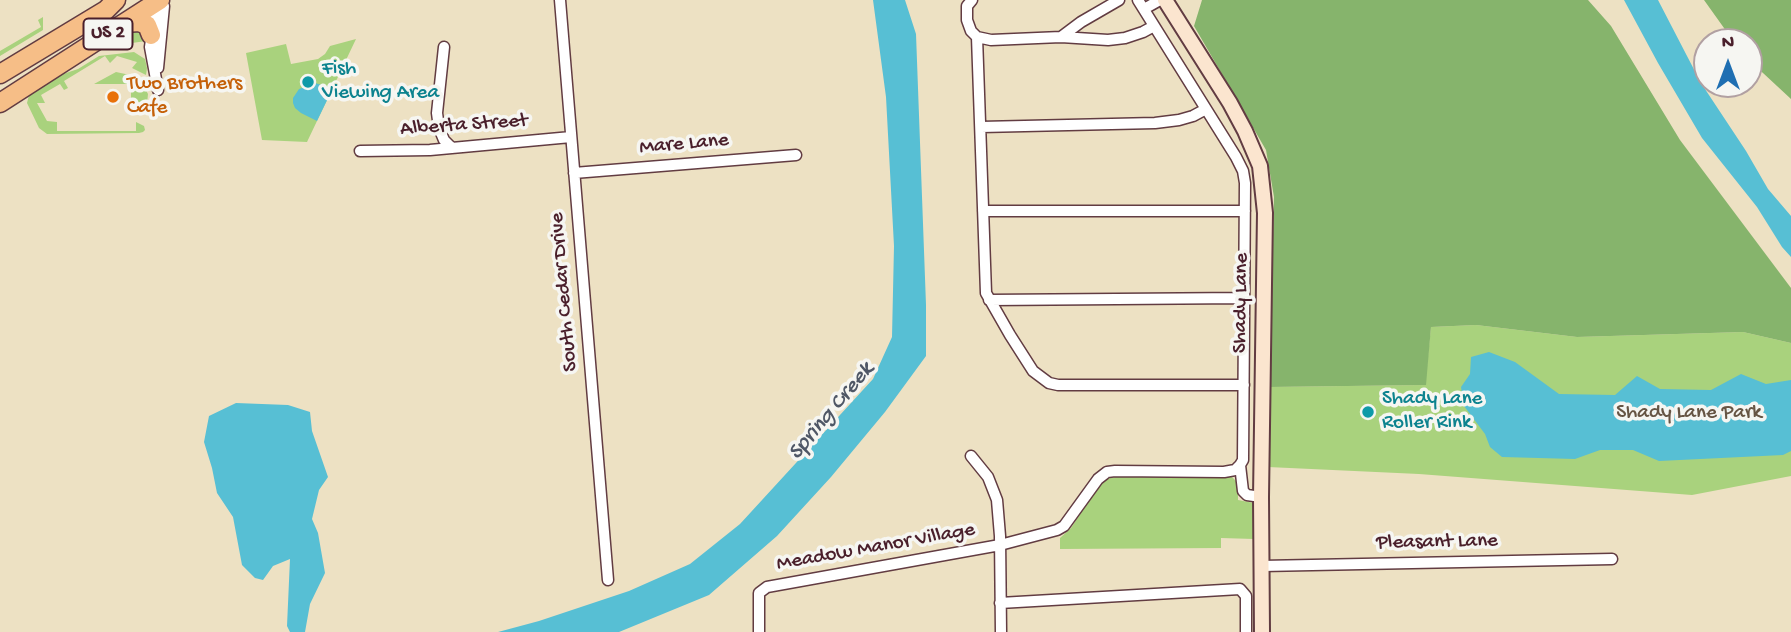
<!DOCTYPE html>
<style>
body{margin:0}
#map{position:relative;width:1791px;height:632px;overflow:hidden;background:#ede1c3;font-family:"Gochi Hand",sans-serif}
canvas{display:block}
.north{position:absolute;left:1693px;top:28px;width:70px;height:70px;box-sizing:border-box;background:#f6f6f2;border:2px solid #b1a0a2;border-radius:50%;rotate:0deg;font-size:19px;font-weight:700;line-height:28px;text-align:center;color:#4a1f2b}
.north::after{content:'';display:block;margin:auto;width:24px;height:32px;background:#1f6fb2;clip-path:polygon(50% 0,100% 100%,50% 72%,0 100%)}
</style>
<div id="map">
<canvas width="1791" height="632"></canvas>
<div class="north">N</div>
</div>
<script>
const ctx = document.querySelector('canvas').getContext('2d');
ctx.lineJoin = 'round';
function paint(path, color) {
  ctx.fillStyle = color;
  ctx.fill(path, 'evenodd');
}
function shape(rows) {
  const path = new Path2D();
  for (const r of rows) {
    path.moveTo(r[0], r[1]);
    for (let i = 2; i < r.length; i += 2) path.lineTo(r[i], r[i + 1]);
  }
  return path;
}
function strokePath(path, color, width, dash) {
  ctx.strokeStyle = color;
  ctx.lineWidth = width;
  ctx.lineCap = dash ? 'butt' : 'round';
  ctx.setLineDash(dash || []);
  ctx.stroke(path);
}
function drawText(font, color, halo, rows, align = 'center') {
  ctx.font = font + ' "Gochi Hand",sans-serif';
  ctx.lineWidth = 7;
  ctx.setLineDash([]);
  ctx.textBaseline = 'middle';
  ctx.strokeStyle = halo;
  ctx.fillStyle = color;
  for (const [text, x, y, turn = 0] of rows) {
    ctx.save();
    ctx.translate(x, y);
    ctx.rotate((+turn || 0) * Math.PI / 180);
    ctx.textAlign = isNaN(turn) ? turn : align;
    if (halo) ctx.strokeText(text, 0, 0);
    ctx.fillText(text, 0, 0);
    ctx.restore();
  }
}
paint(shape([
 [43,17,43,30,0,56,0,51,41,27,38,20],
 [130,28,138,28,146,41,111,46,110,42],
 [356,39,307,142,262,140,246,53,286,44,291,64,318,59,325,54,330,46],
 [134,52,145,59,147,68,146,75,132,68,137,62,117,56,110,63,105,56,64,81,68,88,64,90,60,84,41,95,45,103,37,103,47,121,57,122,57,131,136,131,136,122,144,126,145,130,143,132,139,133,47,134,39,128,27,103,29,95,32,92,60,75,78,69,99,56],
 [116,72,130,75,141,81,148,94,147,104,143,108,139,109,139,102,131,102,131,84,94,84],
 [1476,325,1577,337,1743,332,1791,343,1791,476,1692,495,1419,474,1268,467,1269,387,1425,385,1431,327],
 [1231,476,1238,483,1238,500,1254,503,1254,539,1221,538,1221,548,1060,549,1060,538,1071,528,1102,480,1115,477]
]), '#a9d27d');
paint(shape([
 [1202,0,1588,0,1611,26,1680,140,1791,288,1791,343,1743,332,1577,337,1476,325,1431,327,1426,385,1269,387,1274,197,1266,150,1194,26],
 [1704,0,1791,0,1791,99,1749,60,1749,42,1734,42]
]), '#86b46c');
paint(shape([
 [873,0,905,0,916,34,926,305,926,356,885,412,831,477,777,536,709,595,619,632,498,632,539,621,629,591,690,564,740,524,873,379,892,337,894,246,886,97],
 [1624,0,1658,0,1701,83,1746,151,1768,189,1791,216,1791,257,1782,247,1757,207,1702,138,1658,63],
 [315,83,328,87,332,90,317,121,301,113,295,108,293,103,293,98,299,89],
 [1489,352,1515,362,1559,394,1615,395,1637,376,1660,389,1711,390,1741,374,1766,384,1791,380,1791,451,1783,455,1659,461,1633,450,1600,450,1575,459,1502,457,1490,447,1485,434,1464,406,1461,387,1470,374,1471,357],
 [236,403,288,405,310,412,312,431,328,477,319,490,312,519,318,533,325,573,310,604,305,632,290,632,287,626,290,559,273,566,263,580,255,578,242,565,233,517,217,493,212,468,204,442,209,416]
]), '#57bfd4');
const street = shape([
 [560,0,608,580],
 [972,0,967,6,967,20,971,31,977,37,991,40,1061,37,1108,40,1125,38,1143,32,1154,26],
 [1144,9,1160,0],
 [977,37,986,293,1010,335,1033,371,1049,383,1058,385,1244,385],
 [1061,37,1081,22,1119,0],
 [444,47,437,113,439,128,444,140,452,148],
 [158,68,164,6,160,1],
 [158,90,150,47,155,12,160,1],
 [981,127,1155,123,1179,120,1193,116,1206,109],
 [360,151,430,150,571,137],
 [574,173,796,155],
 [983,211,1245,211],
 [989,300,1244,298],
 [971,456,988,477,997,500,1000,536,1001,632],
 [1240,465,1243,491,1247,495,1261,497],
 [1262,566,1612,559],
 [1000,603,1240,589,1246,596,1246,632],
 [759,632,759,593,767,587,1000,545,1057,530,1064,526,1098,479,1107,472,1115,471,1224,472,1235,470,1240,465,1243,460,1245,183,1243,171,1236,157,1138,0]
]);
const secondary = shape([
 [1165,0,1230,103,1245,131,1260,166,1265,213,1261,497,1262,632]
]);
const highway = shape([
 [125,23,139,22,147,25,151,35],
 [0,74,106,10,116,0],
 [0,103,160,0]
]);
strokePath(street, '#623c42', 13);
strokePath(secondary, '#623c42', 18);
strokePath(highway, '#623c42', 21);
strokePath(street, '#fff', 10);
strokePath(secondary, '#fbe5cf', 14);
strokePath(highway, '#f6be87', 18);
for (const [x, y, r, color] of [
 [308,82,7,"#0f9aa8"],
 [113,97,7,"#e8710a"],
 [1368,412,7,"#0f9aa8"]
]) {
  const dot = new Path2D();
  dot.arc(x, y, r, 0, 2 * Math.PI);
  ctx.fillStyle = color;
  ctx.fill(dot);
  strokePath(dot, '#f6f6f2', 2.5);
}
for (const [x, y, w] of [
 [108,34,49]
]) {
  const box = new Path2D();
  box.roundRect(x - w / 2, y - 15.5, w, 31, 5);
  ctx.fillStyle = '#f6f6f2';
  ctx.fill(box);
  strokePath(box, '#4a1f2b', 2);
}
drawText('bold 19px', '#4a1f2b', null, [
 ["US 2",108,34]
]);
drawText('21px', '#0d838f', '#f6f6f2', [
 ["Fish",322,70],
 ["Viewing Area",322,94],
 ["Shady Lane",1382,400],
 ["Roller Rink",1382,424]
], 'left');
drawText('21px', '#c56008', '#f6f6f2', [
 ["Two Brothers",127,85],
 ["Cafe",127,109]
], 'left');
drawText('21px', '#4a1f2b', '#f6f6f2', [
 ["Alberta Street",464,126,-4],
 ["Mare Lane",684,145,-5],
 ["South Cedar Drive",565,292,-95],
 ["Shady Lane",1242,303,-89],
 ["Pleasant Lane",1437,543,-1],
 ["Meadow Manor Village",876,548,-10]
]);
drawText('21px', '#654', '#f6f6f2', [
 ["Shady Lane Park",1689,414]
]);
drawText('italic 23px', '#4f5766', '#f6f6f2', [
 ["Spring Creek",832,412,-50]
]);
</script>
